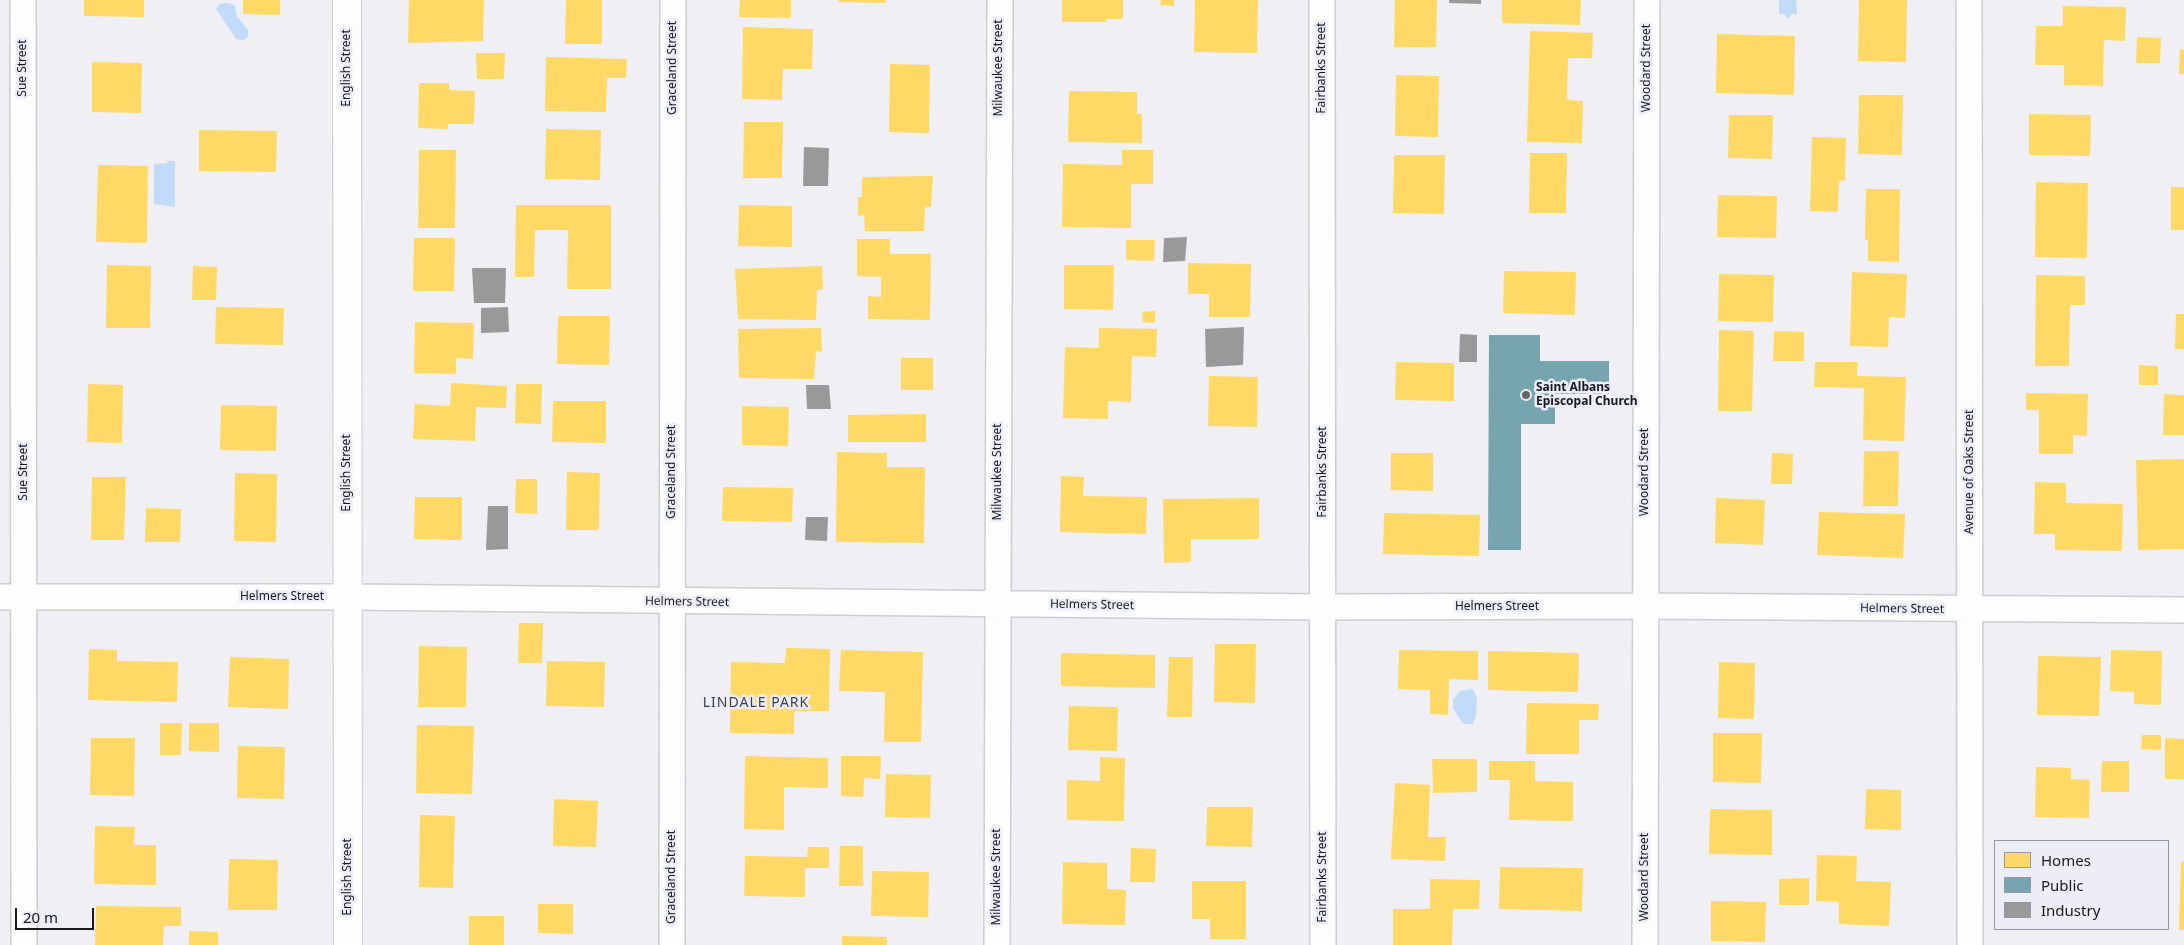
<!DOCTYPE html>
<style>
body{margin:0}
#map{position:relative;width:2184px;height:945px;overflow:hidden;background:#efeff4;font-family:"Noto Sans",sans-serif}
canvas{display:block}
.legend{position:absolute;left:1994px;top:840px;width:175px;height:90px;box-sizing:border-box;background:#ecedf7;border:1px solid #97989f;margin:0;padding:6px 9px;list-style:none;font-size:15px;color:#18191c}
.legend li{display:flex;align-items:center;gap:10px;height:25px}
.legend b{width:25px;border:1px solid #97989f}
.scale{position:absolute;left:15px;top:908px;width:79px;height:22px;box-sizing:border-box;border:2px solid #18191c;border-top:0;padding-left:6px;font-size:15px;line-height:18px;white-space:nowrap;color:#18191c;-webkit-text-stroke:4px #ecedf7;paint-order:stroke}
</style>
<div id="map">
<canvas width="2184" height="945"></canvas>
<ul class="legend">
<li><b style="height:14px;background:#ffd966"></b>Homes</li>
<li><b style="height:14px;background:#76a5af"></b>Public</li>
<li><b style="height:14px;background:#999"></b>Industry</li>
</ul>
<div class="scale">20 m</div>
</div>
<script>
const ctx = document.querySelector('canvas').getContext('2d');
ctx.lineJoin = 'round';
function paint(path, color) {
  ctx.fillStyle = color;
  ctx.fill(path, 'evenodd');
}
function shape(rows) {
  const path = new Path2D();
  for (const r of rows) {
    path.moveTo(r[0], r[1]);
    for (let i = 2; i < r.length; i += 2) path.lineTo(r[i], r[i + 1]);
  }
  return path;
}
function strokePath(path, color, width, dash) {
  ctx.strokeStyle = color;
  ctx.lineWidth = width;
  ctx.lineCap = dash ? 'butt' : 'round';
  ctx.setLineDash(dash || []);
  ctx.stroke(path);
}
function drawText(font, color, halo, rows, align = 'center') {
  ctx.font = font + ' "Noto Sans",sans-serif';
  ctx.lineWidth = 5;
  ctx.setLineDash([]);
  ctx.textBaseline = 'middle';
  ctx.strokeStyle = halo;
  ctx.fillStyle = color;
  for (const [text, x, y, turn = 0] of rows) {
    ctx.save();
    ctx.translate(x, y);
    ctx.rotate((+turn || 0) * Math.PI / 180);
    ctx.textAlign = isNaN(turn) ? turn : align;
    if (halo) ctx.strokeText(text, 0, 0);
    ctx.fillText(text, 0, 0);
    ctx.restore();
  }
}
paint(shape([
 [1779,0,1796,0,1797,14,1792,14,1788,19,1784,14,1779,14],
 [227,3,235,5,237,17,248,30,248,37,243,40,236,39,216,9,220,4],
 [167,161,175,161,175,207,154,204,154,164,167,163],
 [1473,689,1477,699,1476,716,1473,724,1463,724,1453,708,1453,700,1460,691]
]), '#c1dbf9');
paint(shape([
 [84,0,144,0,144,17,84,16],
 [243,0,280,0,280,15,243,14],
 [409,0,484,0,483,41,408,43],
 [566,0,602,0,602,44,565,44],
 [740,0,791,0,791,18,739,17],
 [839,0,886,0,886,3,838,2],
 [1062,0,1123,0,1123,19,1106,19,1106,22,1062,22],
 [1161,0,1174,0,1174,6,1160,5],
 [1195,0,1258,0,1257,53,1194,52],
 [1395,0,1437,0,1436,47,1394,47],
 [1502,0,1581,0,1580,25,1502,23],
 [1859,0,1907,0,1906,62,1858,61],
 [2063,6,2126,7,2125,41,2104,40,2103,86,2064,85,2064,65,2035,65,2036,26,2063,26],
 [743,27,813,29,812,69,783,69,782,100,742,99],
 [1530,31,1593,33,1592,58,1568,58,1567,100,1583,101,1582,143,1527,142],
 [1717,34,1795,36,1794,95,1716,93],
 [2137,37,2161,38,2160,63,2136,63],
 [2180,49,2184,50,2184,74,2179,74],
 [476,53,505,53,504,79,477,79],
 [546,57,627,59,626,78,607,78,606,112,545,111],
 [92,62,142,63,141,113,92,112],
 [890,64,930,65,929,133,889,132],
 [1396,75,1439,76,1438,137,1395,136],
 [419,83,449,83,449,90,475,91,474,124,448,124,448,129,418,128],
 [1069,91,1137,92,1137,114,1142,114,1142,143,1068,142],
 [1859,95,1903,95,1902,155,1858,154],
 [2029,114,2091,115,2090,156,2029,155],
 [1729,115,1773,115,1772,159,1728,158],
 [744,122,783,122,782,178,743,178],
 [546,129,601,130,600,180,545,179],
 [199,130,277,131,276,172,199,171],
 [1812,137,1846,138,1845,181,1839,180,1838,212,1810,211],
 [419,150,456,150,455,228,418,228],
 [1122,150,1153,150,1153,184,1131,184,1131,228,1062,227,1063,164,1122,165],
 [1530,153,1567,153,1566,213,1529,213],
 [1394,155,1445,155,1444,214,1393,213],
 [98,165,148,166,147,243,96,242],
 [933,176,931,207,925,207,924,231,865,231,864,215,858,216,858,197,862,197,862,177],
 [2036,182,2088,183,2087,258,2035,257],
 [2171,187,2184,187,2184,230,2171,230],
 [1866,189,1900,189,1899,262,1868,261,1868,240,1865,240],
 [1718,195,1777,196,1776,238,1717,237],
 [516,205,611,205,611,289,567,289,568,230,535,230,534,277,515,277],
 [739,205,792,206,792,247,738,246],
 [414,238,455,238,454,291,413,291],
 [857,239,890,239,890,254,931,254,930,320,868,319,868,296,881,297,881,277,857,276],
 [1126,240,1155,240,1154,261,1126,260],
 [1188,263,1251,264,1250,317,1209,317,1209,294,1188,294],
 [107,265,151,266,150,328,106,328],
 [1064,265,1114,265,1113,310,1064,309],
 [193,266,217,267,216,300,192,300],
 [822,266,823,289,817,290,816,320,738,319,735,269],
 [1504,271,1576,272,1575,315,1503,313],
 [1852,272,1907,274,1905,318,1889,317,1888,347,1850,346],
 [1719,274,1774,275,1773,322,1718,321],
 [2036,275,2085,276,2085,305,2070,305,2069,366,2035,366],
 [216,307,284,308,283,345,215,344],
 [1155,311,1155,323,1143,322,1142,312],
 [2176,314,2184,314,2184,349,2175,349],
 [558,316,610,316,609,365,557,364],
 [415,322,474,323,473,359,456,358,456,374,414,373],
 [821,328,822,352,816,351,814,379,739,378,738,329],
 [1099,328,1157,329,1156,357,1132,356,1131,402,1108,401,1108,419,1063,418,1065,347,1099,348],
 [1719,330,1754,331,1752,411,1718,411],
 [1774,331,1804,332,1804,361,1773,361],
 [901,358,933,358,933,390,901,390],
 [1396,362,1454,363,1454,401,1395,400],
 [1815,362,1858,362,1857,376,1906,377,1904,441,1863,440,1864,388,1814,387],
 [2139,365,2158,366,2158,385,2139,385],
 [1209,376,1258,377,1257,427,1208,426],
 [451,383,507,386,506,408,476,407,475,441,413,439,415,404,450,406],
 [88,384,123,385,122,443,87,442],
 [516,384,542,384,541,424,515,423],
 [2026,393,2088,394,2087,436,2073,435,2073,454,2039,454,2039,410,2026,410],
 [2164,394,2184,395,2184,435,2163,435],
 [553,401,606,401,606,443,552,442],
 [221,405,277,406,276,451,220,450],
 [742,406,789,407,788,446,742,445],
 [926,414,926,442,848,442,848,415],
 [1864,451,1899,451,1898,506,1863,506],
 [837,452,887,453,887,467,925,467,924,543,836,542],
 [1391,453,1433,453,1433,491,1391,490],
 [1772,453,1793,454,1792,484,1771,484],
 [2184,459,2184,549,2138,550,2136,460],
 [567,472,600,473,599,530,566,530],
 [235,473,277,474,276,542,234,541],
 [1061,476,1084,477,1083,496,1147,497,1146,534,1060,532],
 [92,477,126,477,124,540,91,540],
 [516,479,537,479,537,514,515,513],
 [2035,482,2066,483,2066,503,2123,504,2122,551,2055,550,2055,534,2034,534],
 [723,487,793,488,792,522,722,521],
 [415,497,462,497,462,540,414,539],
 [1259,498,1259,539,1191,539,1191,562,1164,563,1163,499],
 [1716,498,1765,500,1763,545,1715,543],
 [146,508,181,509,180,542,145,542],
 [1819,512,1905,514,1903,558,1817,555],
 [1384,513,1480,515,1479,556,1383,554],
 [519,623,543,623,542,663,518,663],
 [1215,644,1256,644,1255,703,1214,702],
 [419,646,467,647,466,707,418,707],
 [786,648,830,649,829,711,794,711,794,734,730,733,731,662,785,663],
 [89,649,117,650,117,661,178,662,177,702,88,700],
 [841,650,923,652,921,742,884,742,885,692,839,691],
 [1399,650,1478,651,1478,680,1449,679,1448,715,1430,714,1430,690,1398,689],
 [2111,650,2162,651,2161,705,2134,704,2134,692,2110,691],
 [1488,651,1579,653,1578,692,1488,690],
 [1061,653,1155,655,1155,688,1061,686],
 [2038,656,2101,657,2099,716,2037,715],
 [230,657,289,659,288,709,228,707],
 [1169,657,1193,657,1192,717,1167,717],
 [547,661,605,662,604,707,546,706],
 [1719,662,1755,663,1754,719,1718,718],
 [1527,703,1599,704,1598,720,1579,720,1579,754,1526,754],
 [1069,706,1118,707,1117,751,1068,750],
 [160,723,182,723,181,755,160,755],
 [189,723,219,723,219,752,189,751],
 [417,725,474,726,472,794,416,793],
 [1713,733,1762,733,1761,783,1713,782],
 [2142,735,2161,735,2161,750,2141,749],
 [91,738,135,738,134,796,90,795],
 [2165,738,2184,739,2184,779,2165,779],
 [238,746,285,747,284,799,237,798],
 [745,756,828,758,828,788,784,787,784,830,744,829],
 [841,756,881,756,880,779,864,778,863,797,841,796],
 [1100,757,1125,758,1124,821,1067,820,1067,780,1100,781],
 [1432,759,1477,759,1477,792,1433,793],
 [1489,761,1535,761,1535,781,1573,782,1573,821,1509,820,1510,780,1489,780],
 [2102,761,2129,761,2129,792,2101,792],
 [2036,767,2071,768,2071,779,2090,780,2089,818,2035,817],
 [886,774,931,775,930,818,885,817],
 [1395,783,1430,785,1428,837,1446,837,1445,861,1391,859],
 [1866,789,1901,790,1901,830,1865,829],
 [554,799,598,801,596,847,553,846],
 [1207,807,1253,807,1252,847,1206,846],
 [1710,809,1772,810,1772,855,1709,854],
 [420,815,455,816,453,888,419,887],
 [95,826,135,827,134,845,156,845,156,885,94,884],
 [840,846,863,846,863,886,839,886],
 [808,847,829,847,829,868,805,868,805,897,744,896,745,856,807,857],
 [1131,848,1156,849,1155,882,1130,882],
 [1817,855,1857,856,1856,881,1891,882,1889,926,1839,924,1839,902,1816,901],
 [229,859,278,860,277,910,228,910],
 [2181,861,2184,862,2184,930,2179,930],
 [1063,862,1107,863,1107,889,1126,890,1125,925,1062,924],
 [1500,867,1583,868,1582,911,1499,909],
 [872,871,929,872,928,917,871,916],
 [1809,878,1809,905,1779,905,1779,879],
 [1430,879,1480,880,1479,909,1453,909,1452,945,1393,945,1393,909,1430,909],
 [1192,881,1246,881,1246,939,1210,939,1210,919,1192,919],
 [1711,901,1766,902,1765,942,1711,941],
 [538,904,573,904,573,934,538,933],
 [96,906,181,907,181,926,164,926,163,945,95,945],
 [469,916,504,916,504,945,469,945],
 [189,931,218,932,218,945,189,945],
 [842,936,887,937,887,945,842,945]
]), '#ffd966');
paint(shape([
 [1489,335,1540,335,1540,361,1609,361,1609,394,1555,394,1555,424,1521,424,1521,550,1488,550]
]), '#76a5af');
paint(shape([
 [1449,0,1481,0,1481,4,1449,3],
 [804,147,829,148,828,186,803,186],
 [1187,237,1185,261,1163,262,1164,238],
 [472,268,506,268,505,303,474,303],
 [508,307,509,332,481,333,481,308],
 [1244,327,1243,365,1206,367,1205,329],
 [1460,334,1477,335,1477,362,1459,362],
 [806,385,829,385,831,409,807,409],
 [488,506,508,506,508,549,486,550],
 [806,517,828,517,827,541,805,540]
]), '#999');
const minor = shape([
 [23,0,24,945],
 [1322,0,1323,945],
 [1969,0,1970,945],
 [0,597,348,597,1323,607,1645,606,2184,610],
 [672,945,673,0],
 [997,945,1000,0],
 [1645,945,1647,0]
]);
const tertiary = shape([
 [347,0,348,945]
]);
strokePath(minor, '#cdcdd1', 28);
strokePath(tertiary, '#cdcdd1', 30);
strokePath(minor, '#fdfdfd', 25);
strokePath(tertiary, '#fdfdfd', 28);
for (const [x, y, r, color] of [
 [1526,395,5,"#636468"]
]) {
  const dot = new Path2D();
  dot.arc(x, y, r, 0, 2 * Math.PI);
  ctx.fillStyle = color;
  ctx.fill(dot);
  strokePath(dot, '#ecedf7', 2);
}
drawText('12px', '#18191c', '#ecedf7', [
 ["Sue Street",23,68,-90],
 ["English Street",347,68,-90],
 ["Graceland Street",673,68,-90],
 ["Milwaukee Street",999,68,-90],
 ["Fairbanks Street",1322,68,-90],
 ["Woodard Street",1647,68,-90],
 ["Sue Street",24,472,-90],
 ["Graceland Street",672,472,-90],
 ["Milwaukee Street",998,472,-90],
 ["Fairbanks Street",1323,472,-90],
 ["Woodard Street",1645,472,-90],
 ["Avenue of Oaks Street",1970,472,-90],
 ["English Street",347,473,-90],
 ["Helmers Street",282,597],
 ["Helmers Street",687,602,1],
 ["Helmers Street",1092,605,1],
 ["Helmers Street",1497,607],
 ["Helmers Street",1902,609,1],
 ["English Street",348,877,-90],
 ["Graceland Street",672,877,-90],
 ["Milwaukee Street",997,877,-90],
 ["Fairbanks Street",1323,877,-90],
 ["Woodard Street",1645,877,-90]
]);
drawText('bold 12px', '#18191c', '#ecedf7', [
 ["Saint Albans",1536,388],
 ["Episcopal Church",1536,402]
], 'left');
ctx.letterSpacing = '1px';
drawText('14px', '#3e3f47', '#ecedf7', [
 ["LINDALE PARK",756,703]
]);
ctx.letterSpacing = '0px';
</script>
